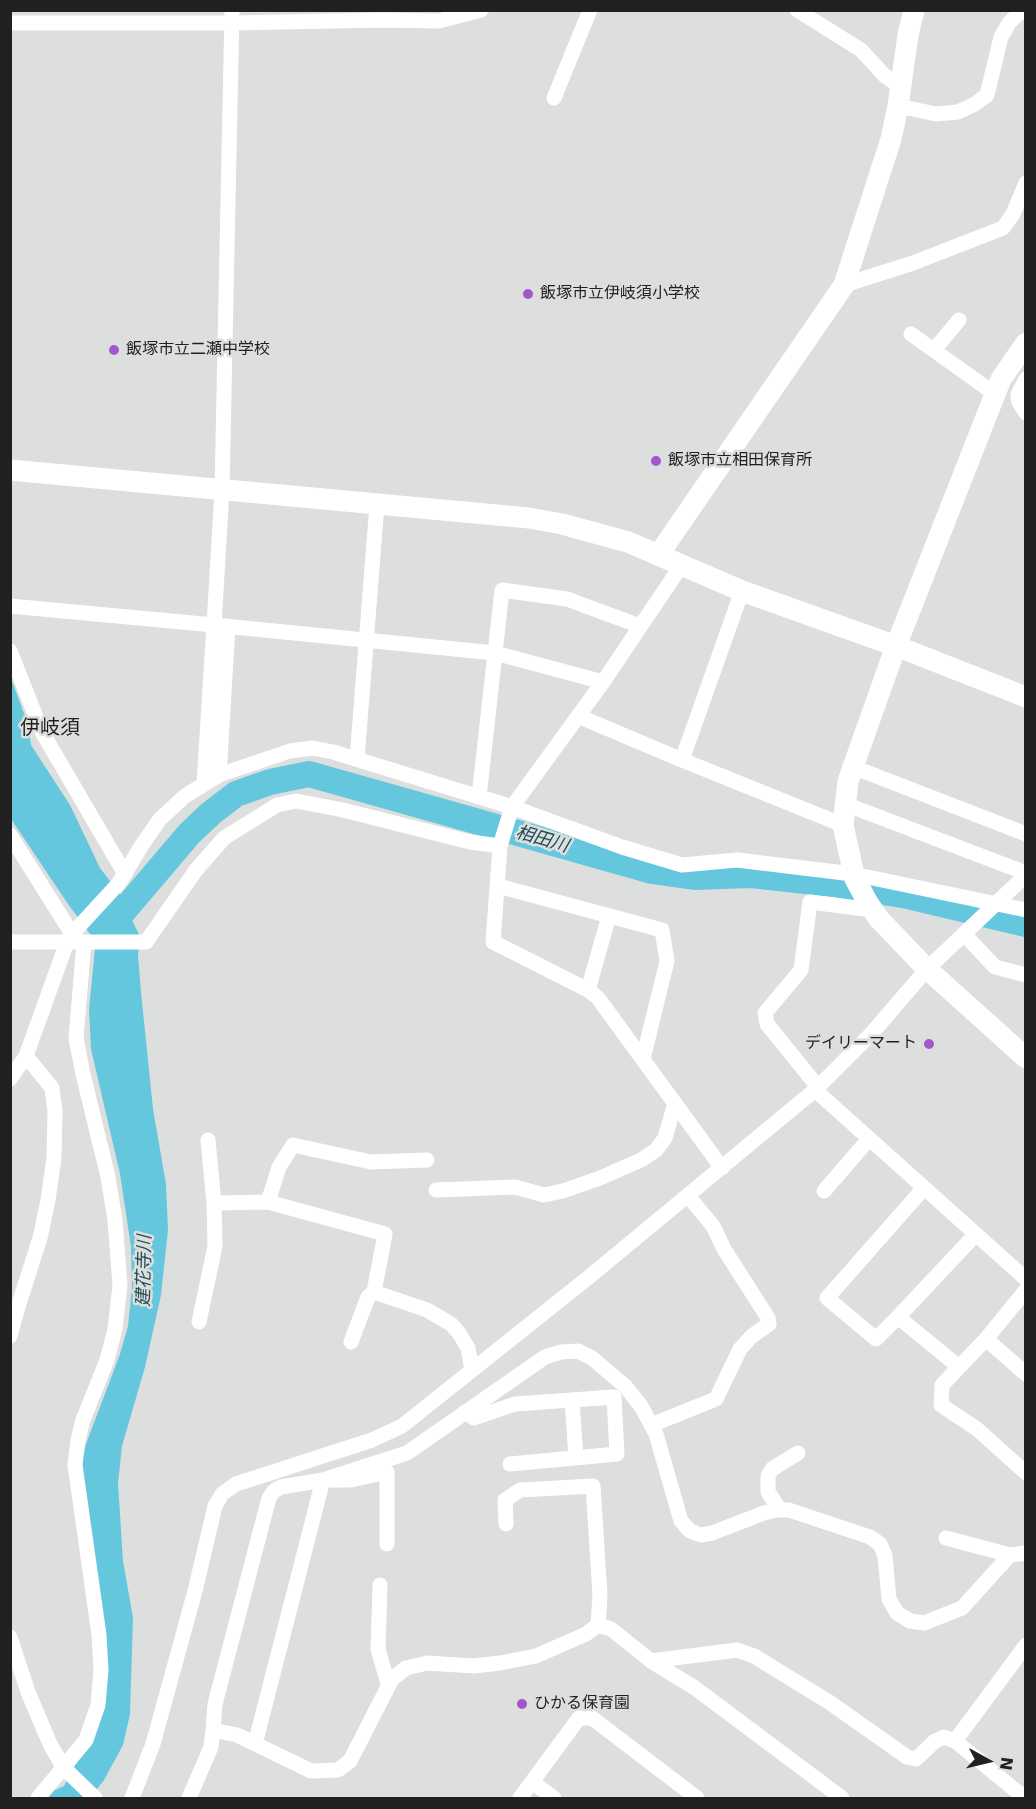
<!DOCTYPE html>
<meta charset="utf-8">
<style>
body{margin:0}
#map{position:relative;width:1036px;height:1809px;overflow:hidden;background:#dcdfdd;font-family:"DejaVu Sans",sans-serif}
canvas{display:block}
.frame{position:absolute;inset:0;border:12px solid #1f201f;pointer-events:none}
.north{position:absolute;left:958px;top:1731px;width:60px;height:60px;-webkit-text-stroke:4px #dcdfdd;paint-order:stroke;rotate:98deg;font-size:16px;font-weight:700;line-height:24px;text-align:center;color:#1f201f}
.north::after{content:'';display:block;margin:auto;width:21px;height:27px;background:#1f201f;clip-path:polygon(50% 0,100% 100%,50% 72%,0 100%)}
</style>
<div id="map">
<canvas width="1036" height="1809"></canvas>
<div class="frame"></div>
<div class="north">N</div>
</div>
<script>
const ctx = document.querySelector('canvas').getContext('2d');
ctx.lineJoin = 'round';
function paint(path, color) {
  ctx.fillStyle = color;
  ctx.fill(path, 'evenodd');
}
function shape(rows) {
  const path = new Path2D();
  for (const r of rows) {
    path.moveTo(r[0], r[1]);
    for (let i = 2; i < r.length; i += 2) path.lineTo(r[i], r[i + 1]);
  }
  return path;
}
function strokePath(path, color, width, dash) {
  ctx.strokeStyle = color;
  ctx.lineWidth = width;
  ctx.lineCap = dash ? 'butt' : 'round';
  ctx.setLineDash(dash || []);
  ctx.stroke(path);
}
function drawText(font, color, halo, rows, align = 'center') {
  ctx.font = font + ' "DejaVu Sans","Noto Sans JP",sans-serif';
  ctx.lineWidth = 5;
  ctx.setLineDash([]);
  ctx.textBaseline = 'middle';
  ctx.strokeStyle = halo;
  ctx.fillStyle = color;
  for (const [text, x, y, turn = 0] of rows) {
    ctx.save();
    ctx.translate(x, y);
    ctx.rotate((+turn || 0) * Math.PI / 180);
    ctx.textAlign = isNaN(turn) ? turn : align;
    if (halo) ctx.strokeText(text, 0, 0);
    ctx.fillText(text, 0, 0);
    ctx.restore();
  }
}
paint(shape([
 [10,676,28,724,31,745,70,805,100,868,120,894,140,937,138,955,141,992,153,1109,166,1184,168,1230,161,1295,145,1367,122,1446,118,1483,123,1561,133,1618,130,1714,123,1745,104,1780,90,1798,48,1798,53,1791,64,1786,100,1718,82,1460,86,1444,120,1354,128,1326,132,1288,131,1247,120,1174,91,1049,89,1009,95,949,93,938,68,904,11,819]
]), '#65c7dd');
strokePath(shape([
 [115,921,189,834,210,814,236,794,270,782,309,774,652,871,694,877,751,875,833,884,908,896,1026,924]
]), '#65c7dd', 26);
strokePath(shape([
 [232,10,222,490,214,625,495,653,603,682],
 [797,10,861,50,885,76,900,86],
 [10,23,232,23,383,20,439,21,481,10],
 [554,98,590,10],
 [898,106,936,114,958,112,975,104,987,95,1001,37,1009,23,1019,13,1026,11],
 [844,285,913,263,1003,228,1013,214,1026,183],
 [911,334,995,394],
 [934,350,959,320],
 [1026,379,1018,394,1019,402,1026,413],
 [681,566,603,682,512,807,500,846,493,942,588,990,598,998,722,1168],
 [742,591,682,760,843,825],
 [10,606,214,625,204,784],
 [10,651,42,732,125,874],
 [578,716,682,760],
 [357,759,377,504],
 [853,767,1026,834],
 [219,775,228,626],
 [479,797,502,590,567,599,640,626],
 [845,804,1026,873],
 [10,835,72,934],
 [498,886,662,930,667,961,643,1059],
 [964,934,995,967,1026,975],
 [10,942,146,942,196,870,224,838,277,805,296,801,343,810,470,842,500,846],
 [588,990,609,916],
 [10,1079,26,1056,67,942,72,934,119,883,142,845,160,819,185,796,219,775,290,751,312,748,333,752,512,807,622,847,682,865,737,860,853,874,1026,910],
 [818,1087,767,1024,765,1013,801,970,810,902,873,910],
 [815,1090,1026,1279],
 [208,1140,214,1203],
 [924,1188,827,1298,876,1339,898,1317,959,1367],
 [436,1190,515,1187,544,1195,563,1191,600,1178,641,1160,656,1150,665,1138,675,1103],
 [824,1191,869,1139],
 [268,1202,279,1167,293,1145,371,1162,427,1160],
 [1026,1290,986,1339,942,1385,941,1405,977,1429,1026,1473],
 [898,1317,976,1234],
 [199,1322,215,1246,214,1203,268,1202,385,1234,374,1292,427,1310,451,1324,459,1333,468,1348,472,1370],
 [10,1336,17,1310,40,1238,48,1200,54,1158,55,1111,52,1088,26,1056],
 [986,1339,1026,1374],
 [351,1342,368,1297,374,1292],
 [572,1400,576,1458],
 [465,1412,474,1418,515,1404,614,1397,617,1454,510,1464],
 [651,1425,716,1399,740,1349,752,1336,769,1324,768,1318,724,1249,713,1226,688,1196],
 [780,1510,768,1492,768,1476,772,1469,798,1453],
 [506,1524,505,1500,520,1490,593,1486,600,1595,598,1625],
 [946,1538,1010,1555],
 [380,1585,378,1649,388,1684],
 [10,1637,28,1692,50,1744,63,1767,95,1798],
 [651,1661,737,1650,754,1656,829,1702,907,1757,916,1759,935,1741,944,1737,955,1741,1025,1798],
 [213,1730,215,1704,269,1498,274,1491,281,1487,323,1480,407,1453,545,1357,561,1352,578,1351,592,1358,625,1386,641,1406,656,1434,681,1521,690,1531,701,1535,712,1533,764,1513,776,1510,789,1510,870,1537,880,1544,885,1556,889,1599,897,1613,910,1621,924,1623,962,1608,1010,1555,1026,1553],
 [955,1741,1026,1645],
 [255,1744,323,1480,351,1480,387,1472,387,1544],
 [532,1782,554,1798],
 [38,1798,86,1740,98,1705,101,1670,99,1635,75,1465,78,1440,83,1420,107,1360,115,1329,120,1285,115,1220,108,1177,83,1074,76,1038,84,942],
 [132,1798,153,1744,195,1591,215,1506,222,1494,236,1484,372,1440,402,1426,589,1277,815,1090,872,1033,927,969,1026,875],
 [189,1798,211,1747,213,1730,237,1735,311,1771,338,1770,350,1761,392,1679,406,1668,427,1663,474,1666,500,1663,536,1656,586,1634,598,1625,611,1629,651,1661,695,1688,842,1798],
 [520,1798,579,1718,592,1718,697,1798]
]), '#fff', 15);
strokePath(shape([
 [1026,343,1001,379,896,646,848,781,843,825,855,879,868,903,879,919,927,969,1026,1058],
 [10,470,529,518,562,524,628,542,742,591,896,646,1026,697],
 [659,554,844,285,891,139,898,106,908,35,914,10]
]), '#fff', 21);
for (const [x, y, r, color] of [
 [528,294,6,"#a258cb"],
 [114,350,6,"#a258cb"],
 [656,461,6,"#a258cb"],
 [929,1044,6,"#a258cb"],
 [522,1704,6,"#a258cb"]
]) {
  const dot = new Path2D();
  dot.arc(x, y, r, 0, 2 * Math.PI);
  ctx.fillStyle = color;
  ctx.fill(dot);
  strokePath(dot, '#dcdfdd', 2);
}
drawText('16px', '#1f201f', '#dcdfdd', [
 ["飯塚市立伊岐須小学校",540,294],
 ["飯塚市立二瀬中学校",126,350],
 ["飯塚市立相田保育所",668,461],
 ["デイリーマート",917,1044,"right"],
 ["ひかる保育園",534,1704]
], 'left');
drawText('italic 18px', '#234e58', '#dcdfdd', [
 ["相田川",542,840,16],
 ["建花寺川",145,1271,-89]
]);
drawText('20px', '#1f201f', '#dcdfdd', [
 ["伊岐須",50,729]
]);
</script>
